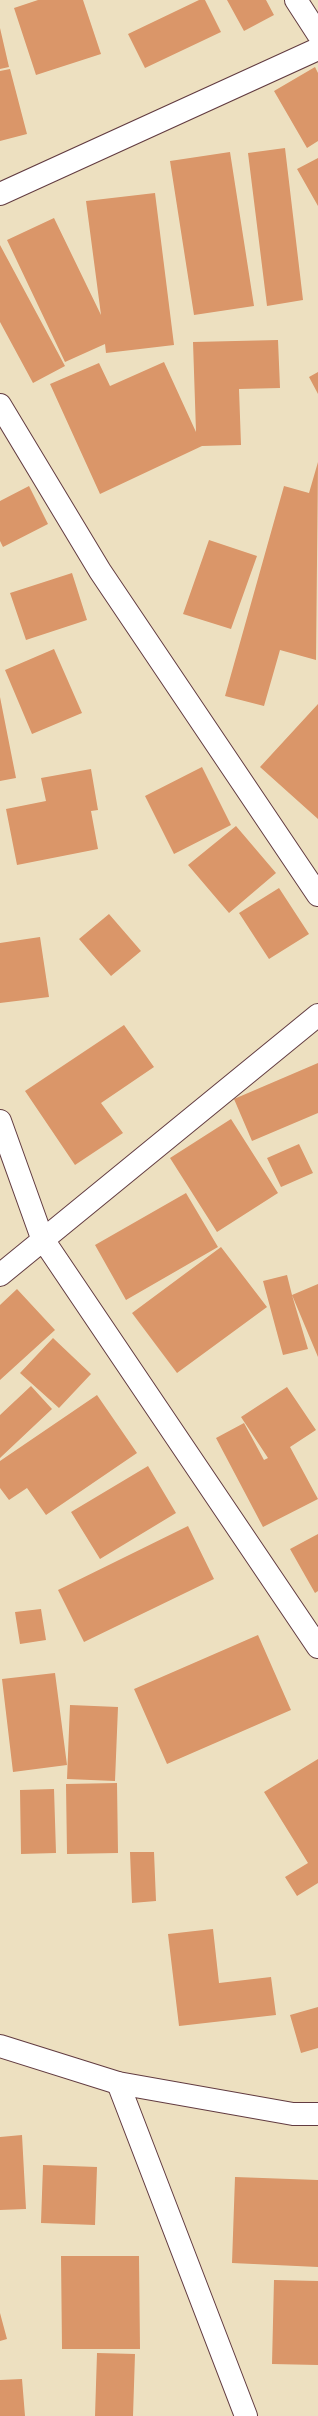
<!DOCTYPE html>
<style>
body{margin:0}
canvas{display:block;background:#ede0c0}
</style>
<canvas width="318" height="2416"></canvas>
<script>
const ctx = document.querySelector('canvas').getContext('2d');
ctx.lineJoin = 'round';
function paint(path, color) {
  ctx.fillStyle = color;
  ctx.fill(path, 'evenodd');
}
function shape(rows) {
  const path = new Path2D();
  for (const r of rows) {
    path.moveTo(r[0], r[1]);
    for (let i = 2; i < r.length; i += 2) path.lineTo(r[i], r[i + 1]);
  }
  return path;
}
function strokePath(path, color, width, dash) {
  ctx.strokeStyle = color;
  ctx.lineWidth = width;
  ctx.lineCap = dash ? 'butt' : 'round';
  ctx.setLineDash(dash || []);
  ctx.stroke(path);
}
paint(shape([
 [38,0,83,0,101,54,36,75,14,8],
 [199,0,205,0,221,32,145,68,128,34],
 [227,0,266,0,274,15,244,31],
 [0,28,9,67,0,69],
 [315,67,318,73,318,141,307,148,274,91],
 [10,69,27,134,0,141,0,71],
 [285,148,303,300,267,306,248,153],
 [230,152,254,306,194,315,170,161],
 [318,158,318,206,297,169],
 [155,193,174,345,106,353,105,344,65,362,7,240,54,218,101,315,86,201],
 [0,245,65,366,33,383,0,322],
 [278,340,280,388,239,389,241,445,202,446,100,494,50,384,99,363,110,386,164,362,196,432,193,342],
 [318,372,318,394,309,377],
 [318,462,316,660,280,650,264,706,225,696,284,486,309,493],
 [29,486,48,524,3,547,0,541,0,501],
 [209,540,257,556,231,629,183,614],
 [72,573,87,620,26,640,10,593],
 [54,649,82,713,32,734,5,670],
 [0,697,16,778,0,781],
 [318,704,318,819,260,767],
 [202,767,231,825,174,854,145,796],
 [91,769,98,810,91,811,98,849,17,865,6,809,46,801,41,778],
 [236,826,276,873,229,913,188,865],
 [279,888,309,934,269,959,239,913],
 [109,914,141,951,111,976,79,939],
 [40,937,49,997,0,1003,0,943],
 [124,1025,154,1067,101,1103,123,1133,75,1165,25,1091],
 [318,1063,318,1113,252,1141,234,1099],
 [231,1119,278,1193,217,1232,170,1158],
 [299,1144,313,1173,281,1187,267,1158],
 [186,1193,218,1247,126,1300,95,1245],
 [221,1247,267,1307,177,1373,132,1313],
 [287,1275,292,1295,318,1284,318,1357,292,1295,308,1349,283,1355,263,1281],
 [17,1289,55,1330,0,1380,0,1305],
 [53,1338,91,1374,59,1408,20,1373],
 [31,1386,52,1409,0,1458,0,1415],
 [287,1387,316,1430,290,1447,318,1499,263,1527,216,1438,244,1423,264,1460,268,1458,241,1417],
 [97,1395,137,1453,46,1515,27,1488,9,1500,0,1488,0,1461],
 [148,1466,176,1513,100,1559,71,1512],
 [188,1526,214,1579,84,1642,58,1590],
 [318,1534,318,1591,315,1593,290,1549],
 [41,1609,46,1640,20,1644,15,1612],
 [258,1635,291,1710,167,1764,134,1689],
 [55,1673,67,1765,13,1772,2,1679],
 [70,1705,118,1707,115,1781,67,1779],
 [318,1759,318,1883,297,1896,285,1877,308,1863,264,1792],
 [117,1783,118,1853,67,1854,66,1784],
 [54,1789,56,1853,21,1854,20,1790],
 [130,1852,154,1852,156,1901,132,1903],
 [213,1929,219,1983,271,1977,276,2015,179,2026,168,1934],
 [318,2007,318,2048,301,2053,290,2015],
 [22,2135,26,2209,0,2210,0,2137],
 [43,2165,97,2167,95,2225,41,2223],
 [235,2177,318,2180,318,2267,232,2263],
 [61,2256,139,2256,140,2349,62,2349],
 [274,2280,318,2281,318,2365,272,2364],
 [0,2313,7,2339,0,2341],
 [97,2353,135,2354,133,2416,95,2416],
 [22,2379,25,2416,0,2416,0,2380]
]), '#da9669');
const street = shape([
 [296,0,318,34],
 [0,194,318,49],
 [0,405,100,571,318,895],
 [0,1121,42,1238,318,1647],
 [0,1275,318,1015],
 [118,2083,246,2416]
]);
const secondary = shape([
 [0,2046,118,2083,293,2114,318,2114]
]);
strokePath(street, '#623c41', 24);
strokePath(secondary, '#623c41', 24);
strokePath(street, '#fff', 22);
strokePath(secondary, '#fff', 22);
</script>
